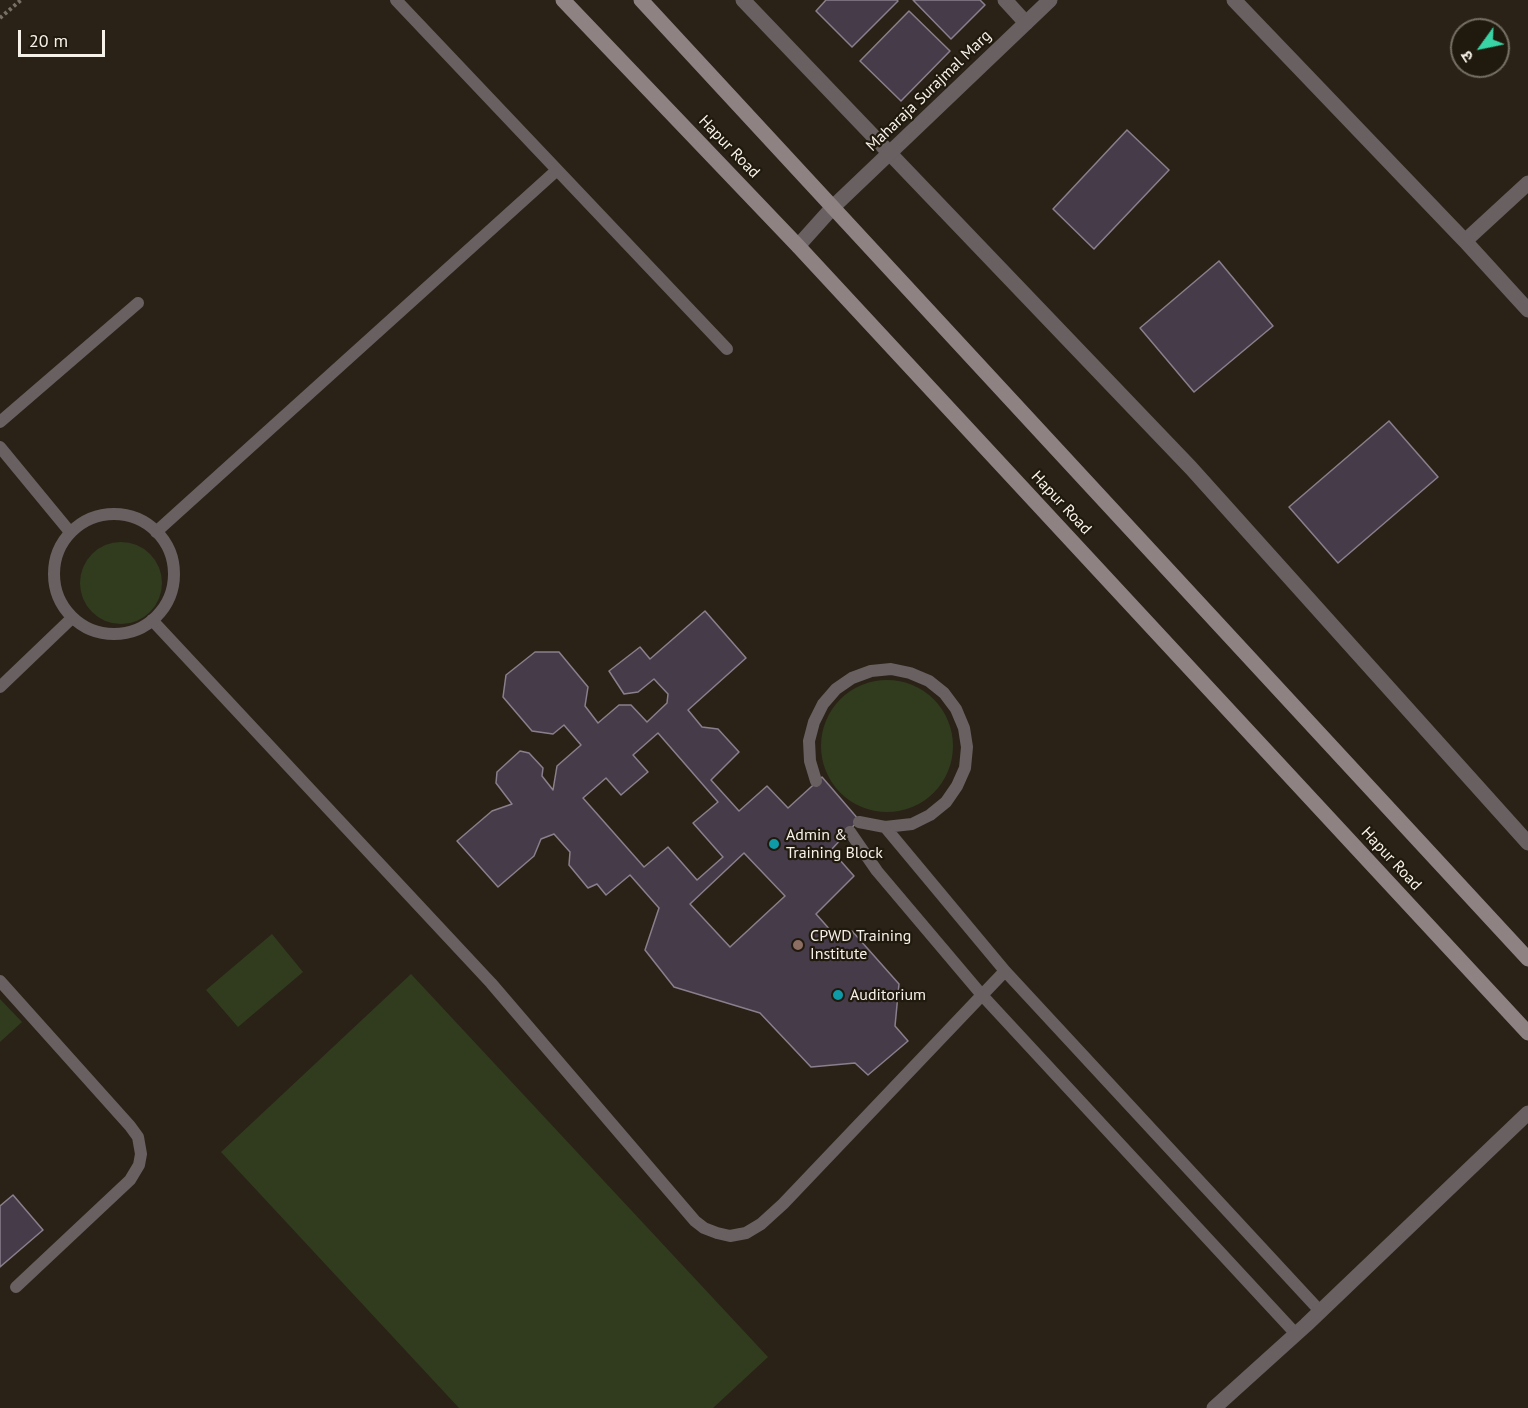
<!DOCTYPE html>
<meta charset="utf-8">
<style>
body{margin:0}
#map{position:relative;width:1528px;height:1408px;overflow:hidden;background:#2a2216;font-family:"PT Sans","Noto Sans Devanagari",sans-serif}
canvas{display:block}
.north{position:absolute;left:1450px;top:18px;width:60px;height:60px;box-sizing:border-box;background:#20190d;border:2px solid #766f65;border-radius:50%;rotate:237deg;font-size:16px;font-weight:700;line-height:24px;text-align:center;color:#f6f1e9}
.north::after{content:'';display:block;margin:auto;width:21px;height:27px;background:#38d4a6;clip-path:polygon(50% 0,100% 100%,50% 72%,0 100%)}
.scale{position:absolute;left:18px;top:30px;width:87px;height:27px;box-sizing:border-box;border:3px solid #f6f1e9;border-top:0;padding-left:8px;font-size:18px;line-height:21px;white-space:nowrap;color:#f6f1e9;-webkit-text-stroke:4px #20190d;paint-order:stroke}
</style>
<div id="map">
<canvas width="1528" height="1408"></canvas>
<div class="north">उ</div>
<div class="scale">20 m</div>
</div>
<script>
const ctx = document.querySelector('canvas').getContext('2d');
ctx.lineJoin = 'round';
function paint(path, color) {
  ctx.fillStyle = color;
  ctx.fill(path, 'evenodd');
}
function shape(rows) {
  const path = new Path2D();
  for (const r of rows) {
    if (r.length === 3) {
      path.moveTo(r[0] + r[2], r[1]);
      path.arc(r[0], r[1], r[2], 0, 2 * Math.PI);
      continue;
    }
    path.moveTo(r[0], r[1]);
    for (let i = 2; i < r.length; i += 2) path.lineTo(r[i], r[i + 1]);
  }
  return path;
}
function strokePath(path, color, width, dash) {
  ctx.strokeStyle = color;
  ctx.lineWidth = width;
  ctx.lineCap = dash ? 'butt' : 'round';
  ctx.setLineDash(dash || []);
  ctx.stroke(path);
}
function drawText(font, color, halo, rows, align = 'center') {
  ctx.font = font + ' "PT Sans",sans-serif';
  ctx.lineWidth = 4.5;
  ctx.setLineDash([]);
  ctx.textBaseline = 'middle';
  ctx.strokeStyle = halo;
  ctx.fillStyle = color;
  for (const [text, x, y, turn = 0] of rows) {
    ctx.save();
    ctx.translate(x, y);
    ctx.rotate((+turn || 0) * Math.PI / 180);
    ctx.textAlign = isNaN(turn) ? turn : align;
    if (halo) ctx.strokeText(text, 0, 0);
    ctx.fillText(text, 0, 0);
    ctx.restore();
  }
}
paint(shape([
 [121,583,41],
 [887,746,66],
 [272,934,303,972,238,1027,206,990],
 [411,974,768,1357,713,1408,459,1408,221,1152],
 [0,999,22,1022,0,1042]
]), '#313c1f');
const building = shape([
 [826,0,897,0,898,1,852,47,816,11,826,0],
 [913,0,980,0,985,5,951,39,913,0],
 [909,11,950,51,901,101,860,61,909,11],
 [1127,130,1169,170,1094,249,1053,209,1127,130],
 [1219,261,1273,326,1194,392,1140,328,1219,261],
 [1389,421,1438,477,1338,563,1289,507,1389,421],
 [705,611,746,658,688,710,702,727,718,729,739,752,711,780,739,811,767,786,788,808,822,777,859,820,831,850,854,876,816,914,832,932,852,931,899,984,895,1026,908,1041,868,1075,855,1063,811,1067,760,1013,674,987,645,950,659,908,630,875,606,895,597,884,588,888,569,865,570,852,554,834,541,839,534,856,498,887,457,841,492,811,512,804,496,783,497,772,520,751,529,753,543,768,542,776,553,790,557,766,581,745,564,725,553,734,532,731,503,697,506,675,535,652,559,652,588,687,585,706,598,723,619,705,631,705,647,722,667,703,668,694,654,679,638,692,624,694,609,671,640,647,650,659,705,611],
 [658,733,718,802,693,823,723,857,697,880,668,847,644,867,583,798,606,778,621,795,648,772,633,755,658,733],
 [744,853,785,896,730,947,690,904,744,853],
 [13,1195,43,1230,0,1267,0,1206,13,1195]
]);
paint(building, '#463c49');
strokePath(building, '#8a7f8c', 1.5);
strokePath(shape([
 [0,18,21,0]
]), '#777065', 4, [3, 3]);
strokePath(shape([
 [396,0,727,349],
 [0,422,138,303],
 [0,447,70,532],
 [114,574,60],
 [156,532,557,170],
 [152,620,491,983,695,1221,704,1228,717,1233,730,1236,746,1233,761,1224,783,1204,1005,971],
 [0,687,72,618],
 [816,781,810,761,809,741,814,722,823,704,836,689,852,678,871,671,891,669,910,673,929,681,944,693,956,709,964,728,967,747,965,768,957,786,946,802,930,815,912,824,885,827,859,822],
 [885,827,1005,971,1320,1311],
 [850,832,877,871,981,994,1295,1333],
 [0,981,130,1126,138,1137,141,1154,139,1165,130,1180,16,1287]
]), '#686061', 12);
strokePath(shape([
 [743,0,1191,468,1528,843],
 [1005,0,1026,23],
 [1234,0,1465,241,1528,310],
 [1465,241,1528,183]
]), '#686061', 15);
strokePath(shape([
 [798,246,833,207,1050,0],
 [1214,1408,1306,1325,1528,1113]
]), '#686061', 15);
strokePath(shape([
 [563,0,798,246,1528,1033],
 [641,0,1528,959]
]), '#8f8283', 15);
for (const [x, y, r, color] of [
 [774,844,6,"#0f9aa8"],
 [798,945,6,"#8d6e63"],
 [838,995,6,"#0f9aa8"]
]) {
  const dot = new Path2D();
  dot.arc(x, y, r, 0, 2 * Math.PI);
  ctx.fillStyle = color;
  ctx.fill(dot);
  strokePath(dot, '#20190d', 2);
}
drawText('16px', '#f6f1e9', '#20190d', [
 ["Maharaja Surajmal Marg",929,91,-44],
 ["Hapur Road",729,147,46],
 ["Hapur Road",1061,503,47],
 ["Hapur Road",1391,859,47]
]);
drawText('16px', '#f6f1e9', '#20190d', [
 ["Admin &",786,835],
 ["Training Block",786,853],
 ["CPWD Training",810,936],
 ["Institute",810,954],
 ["Auditorium",850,995]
], 'left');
</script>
